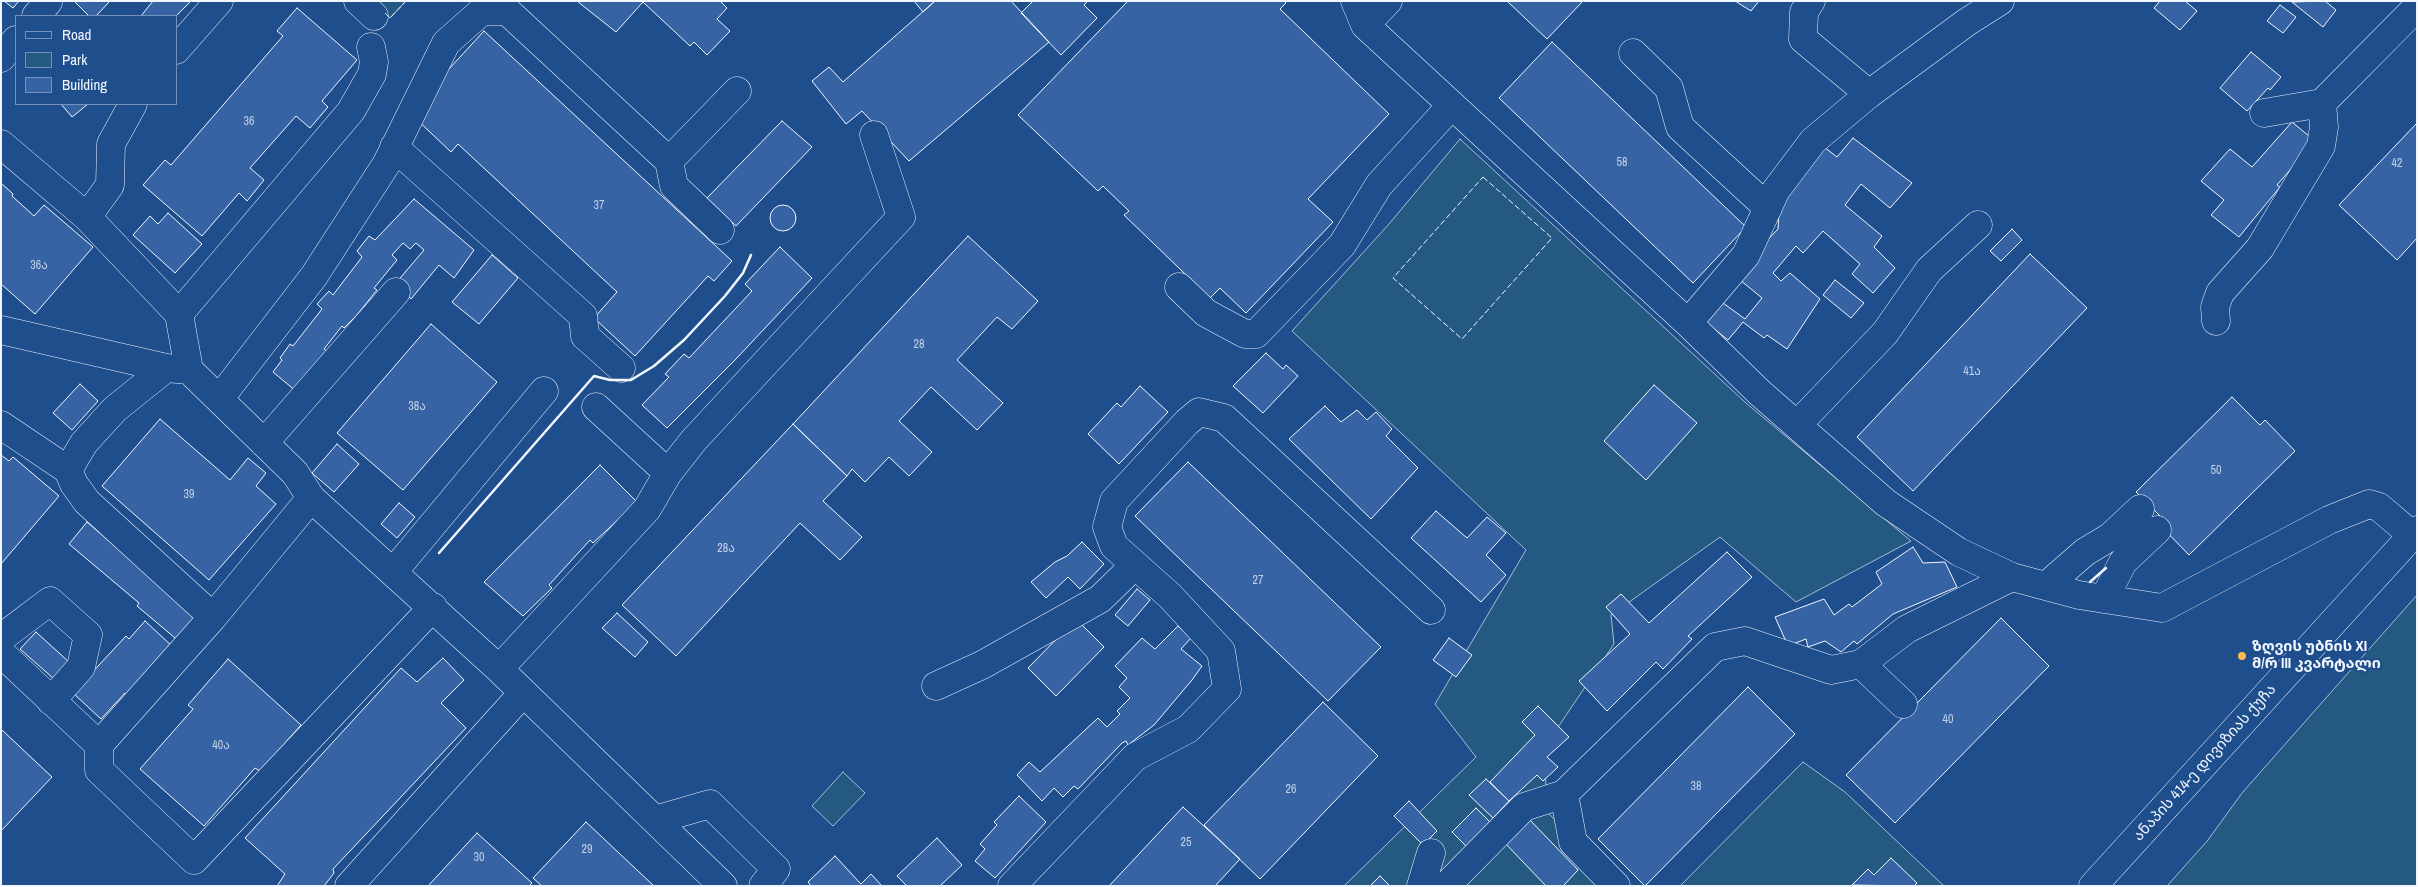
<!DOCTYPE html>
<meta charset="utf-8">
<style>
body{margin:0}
#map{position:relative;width:2418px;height:887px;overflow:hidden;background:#1f4e8c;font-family:"Archivo Narrow",sans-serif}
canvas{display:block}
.frame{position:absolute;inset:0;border:2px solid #f2f6ff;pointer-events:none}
.legend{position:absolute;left:15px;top:15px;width:162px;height:90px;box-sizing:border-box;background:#1f4e8c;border:1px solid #7391ba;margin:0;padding:6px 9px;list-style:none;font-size:15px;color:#f2f6ff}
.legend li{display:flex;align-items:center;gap:10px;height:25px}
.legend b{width:25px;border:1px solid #7391ba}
</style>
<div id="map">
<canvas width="2418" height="887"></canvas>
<div class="frame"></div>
<ul class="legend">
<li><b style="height:6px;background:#1f4e8c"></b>Road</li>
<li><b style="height:14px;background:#245a82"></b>Park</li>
<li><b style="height:14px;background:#3563a3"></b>Building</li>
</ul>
</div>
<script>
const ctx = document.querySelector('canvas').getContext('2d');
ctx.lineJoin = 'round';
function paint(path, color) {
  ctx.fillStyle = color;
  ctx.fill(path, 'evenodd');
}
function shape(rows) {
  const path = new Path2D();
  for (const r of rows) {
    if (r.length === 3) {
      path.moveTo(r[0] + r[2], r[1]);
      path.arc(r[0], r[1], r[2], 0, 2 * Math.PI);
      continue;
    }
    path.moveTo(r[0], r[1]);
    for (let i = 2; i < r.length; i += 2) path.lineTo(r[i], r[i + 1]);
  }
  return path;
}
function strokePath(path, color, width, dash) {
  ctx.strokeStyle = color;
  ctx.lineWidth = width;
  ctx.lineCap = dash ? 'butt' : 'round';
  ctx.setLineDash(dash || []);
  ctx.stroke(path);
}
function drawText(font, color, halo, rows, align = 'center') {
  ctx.font = font + ' "Archivo Narrow","Noto Sans Georgian",sans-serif';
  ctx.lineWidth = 4;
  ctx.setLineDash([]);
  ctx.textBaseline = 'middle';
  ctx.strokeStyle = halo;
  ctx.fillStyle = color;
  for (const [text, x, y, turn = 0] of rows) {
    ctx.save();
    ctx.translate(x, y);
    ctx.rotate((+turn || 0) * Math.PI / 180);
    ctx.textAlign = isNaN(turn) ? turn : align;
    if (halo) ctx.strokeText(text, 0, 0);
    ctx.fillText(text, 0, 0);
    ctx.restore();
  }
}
const green = shape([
 [372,1,406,1,390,18,372,1],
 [1460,139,1746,403,1911,541,1796,602,1720,537,1611,615,1614,644,1538,757,1545,764,1547,812,1623,886,1344,886,1476,757,1435,704,1526,550,1292,331,1389,224,1460,139],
 [2417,595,2417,886,2167,886,2208,840,2242,793,2417,595],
 [1803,762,1845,792,1944,886,1680,886,1803,762],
 [843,772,865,793,833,826,812,806,843,772]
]);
paint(green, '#245a82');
strokePath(green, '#a8bbd7', 1);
const building = shape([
 [4,1,19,1,13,8,4,1],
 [74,1,110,1,96,16,89,16,74,1],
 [153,1,191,1,176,16,141,16,153,1],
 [577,1,720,1,727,8,717,19,730,31,707,55,694,42,690,46,643,2,616,32,577,1],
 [914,1,935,1,923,12,914,1],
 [935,1,1011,1,1049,42,909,161,862,111,846,124,812,81,829,67,843,82,935,1],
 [1033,1,1088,1,1084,5,1097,18,1061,55,1021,13,1033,1],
 [1128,1,1284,1,1286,3,1280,9,1389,114,1308,199,1333,222,1246,313,1220,288,1210,298,1124,215,1129,211,1103,186,1098,191,1018,115,1128,1],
 [1507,1,1583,1,1547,39,1507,1],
 [1735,1,1759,1,1751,11,1735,1],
 [2160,1,2185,1,2197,11,2180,30,2154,8,2160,1],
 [2325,1,2336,10,2323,27,2292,2,2325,1],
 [2280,5,2296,17,2283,33,2267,21,2280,5],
 [297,8,357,60,322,101,328,107,310,128,296,116,250,168,264,180,247,201,239,193,202,236,143,185,165,160,171,165,283,36,277,31,297,8],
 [484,31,732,261,714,281,708,276,635,356,594,318,617,292,458,144,451,152,413,116,440,87,436,83,484,31],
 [1552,42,1746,227,1693,283,1499,98,1552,42],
 [2251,52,2281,77,2270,90,2268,88,2247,111,2220,88,2251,52],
 [61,104,88,104,72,117,61,104],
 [782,121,812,147,736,226,707,198,782,121],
 [2292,122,2315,141,2277,185,2280,187,2239,237,2211,215,2224,200,2201,181,2230,149,2252,167,2292,122],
 [2417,123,2417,238,2397,260,2339,205,2417,123],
 [1853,138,1912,183,1890,208,1861,184,1845,205,1882,236,1874,247,1895,268,1873,293,1852,274,1860,264,1823,231,1803,253,1796,246,1773,273,1781,281,1790,273,1820,299,1787,349,1767,335,1764,338,1743,322,1728,340,1703,320,1719,300,1745,319,1762,298,1734,275,1778,229,1779,211,1775,207,1824,147,1837,157,1853,138],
 [1,183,13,194,12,196,34,216,44,205,93,247,35,314,1,284,1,183],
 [414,199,474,250,454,278,439,265,411,299,395,284,424,250,416,243,410,249,403,243,392,255,397,260,374,288,377,290,356,316,344,328,342,326,324,349,327,351,297,392,273,372,282,360,280,358,290,344,293,346,322,309,317,304,329,291,333,295,362,257,357,251,369,236,375,240,414,199],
 [783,218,13],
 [168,213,202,244,175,273,133,235,150,216,158,224,168,213],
 [2012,229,2022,240,2001,261,1990,251,2012,229],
 [968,236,1038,301,1012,329,997,317,957,360,1003,403,977,430,931,387,899,421,932,452,909,476,889,457,865,482,852,469,847,476,793,424,968,236],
 [780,247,812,278,735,360,667,428,642,405,669,377,665,374,684,354,689,358,752,291,745,284,780,247],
 [2030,254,2087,308,1913,491,1857,437,2030,254],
 [492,255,518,278,479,324,452,302,492,255],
 [1835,280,1864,303,1851,318,1823,295,1835,280],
 [431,324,497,382,403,490,337,433,431,324],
 [1266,353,1283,369,1286,365,1298,376,1263,413,1233,386,1266,353],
 [80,384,98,401,72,430,53,413,80,384],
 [1654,385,1697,423,1646,480,1604,441,1654,385],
 [1140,386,1168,412,1119,464,1088,434,1117,403,1121,407,1140,386],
 [2232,397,2260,425,2265,420,2295,451,2189,555,2160,525,2164,520,2136,492,2232,397],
 [1325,406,1341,422,1357,410,1367,420,1376,412,1392,429,1386,436,1418,468,1371,519,1289,439,1325,406],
 [160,419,230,480,248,458,266,473,256,486,276,504,209,580,102,486,160,419],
 [793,424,847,476,823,501,862,537,840,560,800,523,676,656,622,605,793,424],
 [337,444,359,464,334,492,312,473,337,444],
 [1,455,9,461,13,457,59,496,1,564,1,455],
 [1188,462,1381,647,1328,701,1135,516,1188,462],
 [600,465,637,502,593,543,590,540,549,585,552,588,523,616,484,582,600,465],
 [399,503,415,517,397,538,381,524,399,503],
 [1436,511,1467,538,1487,517,1506,533,1486,555,1506,575,1481,602,1411,538,1436,511],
 [87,522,200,620,181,643,137,606,139,603,69,544,87,522],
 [1082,542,1104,564,1080,589,1068,577,1046,598,1031,582,1055,562,1067,556,1082,542],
 [1913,547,1923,563,1945,562,1957,587,1893,614,1857,644,1854,641,1841,652,1825,641,1808,647,1806,639,1788,646,1775,617,1824,599,1834,615,1849,604,1852,607,1882,584,1876,572,1913,547],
 [1727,552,1752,577,1688,636,1692,639,1663,669,1656,662,1607,711,1579,681,1630,634,1606,607,1621,594,1649,623,1727,552],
 [1137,589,1150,600,1128,626,1115,615,1137,589],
 [617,613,648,642,635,657,602,628,617,613],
 [2001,618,2049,666,1895,823,1846,775,2001,618],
 [1076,619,1104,647,1056,696,1028,668,1076,619],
 [145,621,173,647,127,696,125,693,101,719,73,693,126,636,129,639,145,621],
 [1178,626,1191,638,1181,649,1202,666,1192,680,1154,725,1128,745,1126,741,1122,743,1078,789,1074,786,1063,797,1054,788,1042,801,1017,775,1029,762,1040,772,1098,718,1107,727,1120,714,1117,711,1130,698,1119,687,1127,678,1115,666,1142,638,1155,649,1178,626],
 [36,632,69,662,54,679,20,649,36,632],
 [1449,638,1472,655,1456,677,1433,660,1449,638],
 [443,658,464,680,441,703,466,728,333,869,334,873,324,886,277,886,285,874,245,838,401,668,417,682,443,658],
 [228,659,301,725,260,771,255,768,204,826,140,769,193,709,188,705,228,659],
 [1748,687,1795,734,1645,886,1598,839,1748,687],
 [1323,702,1378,756,1260,879,1204,825,1323,702],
 [1538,706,1569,737,1547,757,1558,767,1543,781,1537,775,1509,801,1490,782,1535,735,1522,722,1538,706],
 [1,729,52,777,1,831,1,729],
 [1486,779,1509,801,1493,818,1469,795,1486,779],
 [1019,796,1046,822,995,878,975,861,985,849,980,844,997,825,994,822,1019,796],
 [1409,801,1437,831,1423,845,1394,816,1409,801],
 [1183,807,1240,859,1215,886,1109,886,1183,807],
 [1476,808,1491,823,1467,847,1452,832,1476,808],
 [1528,818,1578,870,1563,886,1546,886,1503,841,1528,818],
 [586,822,654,886,542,886,533,878,586,822],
 [477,833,532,883,529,886,428,886,477,833],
 [937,838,962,865,940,886,907,886,897,876,937,838],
 [835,856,861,884,871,874,882,886,811,886,808,882,835,856],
 [1891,858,1917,883,1914,886,1852,885,1868,869,1874,875,1891,858],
 [1380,876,1390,886,1370,886,1380,876]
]);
paint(building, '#3563a3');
strokePath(building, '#f2f6ff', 1);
const minor = shape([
 [358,1,374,16],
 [1355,1,1365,25,1688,323,1760,393,1886,503,1959,552,2012,577,2079,595,2162,608,2329,520,2369,504,2379,507,2412,535],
 [1811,1,1804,12,1803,39,1869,94],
 [36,16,48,2],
 [1365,25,1388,1],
 [176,50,219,1],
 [1633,53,1669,88,1680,127,1768,208],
 [1,58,16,40],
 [2264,113,2322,103],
 [1,144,87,217,179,314,189,370],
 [394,147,583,316,585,336,621,368],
 [669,161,737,91],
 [87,217,110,185,111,144,133,104],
 [1179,287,1206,313,1245,334,1256,334,1342,245,1379,185,1451,106],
 [179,314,351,111,372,74,374,62,371,47],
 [2216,321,2215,307,2220,293,2260,248,2321,146,2324,127,2322,103,2417,7],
 [1688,323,1746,255,1776,190,1813,141,1869,94,1967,22,2000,1],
 [1,330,166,368,189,370,295,473,311,498,499,669,723,886],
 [166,368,115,409,84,443,68,470,74,484,87,502,213,617],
 [220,398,314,276,387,163,446,43,482,11,507,11,669,161,674,186,720,230],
 [596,407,668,473],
 [1,425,68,470],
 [1797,425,1885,333,1929,270,1978,225],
 [264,443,396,292],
 [311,498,213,617,99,745,99,770,194,860,433,607],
 [394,571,544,391],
 [2046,586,2085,552,2110,537,2140,509],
 [2104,599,2123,562,2157,530],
 [1,638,50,601,88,635,81,667,51,701],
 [1,653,99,745],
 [1861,664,1903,704],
 [499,669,647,509,668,473,694,440,901,217,874,135],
 [936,686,982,665,1100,599,1135,565],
 [1564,794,1573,842,1616,886],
 [655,820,710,804,776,869,763,886],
 [349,886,523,693],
 [1012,886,1135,757,1188,729,1227,689,1221,651,1170,596,1114,546,1107,527,1114,501,1187,422,1199,412,1224,418,1431,610],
 [1421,886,1431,853],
 [1446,886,1524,807,1564,794,1715,647,1745,641,1831,670,1861,664,1907,629,2012,577]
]);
const major = shape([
 [2093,886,2417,530]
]);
strokePath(minor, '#f2f6ff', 29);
strokePath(major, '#f2f6ff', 29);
strokePath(minor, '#1f4e8c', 28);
strokePath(major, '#1f4e8c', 28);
strokePath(shape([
 [385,13,390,18,406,1],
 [1483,177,1552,238,1462,339,1393,278,1483,177]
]), '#f2f6ff', 1, [6, 2.5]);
strokePath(shape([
 [439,553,594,376,610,380,631,380,654,366,684,340,725,296,743,273,751,255],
 [2090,582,2106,568]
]), '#f2f6ff', 2.5);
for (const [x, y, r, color] of [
 [2242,656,5,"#ffb74d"]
]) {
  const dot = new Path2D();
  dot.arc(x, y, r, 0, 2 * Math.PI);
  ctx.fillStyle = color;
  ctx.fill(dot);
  strokePath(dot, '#1f4e8c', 2);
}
drawText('12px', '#c3d1e8', null, [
 ["36",249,122],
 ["58",1622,163],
 ["42",2397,164],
 ["37",599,206],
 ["36ა",39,266],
 ["28",919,345],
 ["41ა",1972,372],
 ["38ა",417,407],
 ["50",2216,471],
 ["39",189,495],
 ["28ა",726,549],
 ["27",1258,581],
 ["40",1948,720],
 ["40ა",221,746],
 ["38",1696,787],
 ["26",1291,790],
 ["25",1186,843],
 ["29",587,850],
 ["30",479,858]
]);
drawText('bold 15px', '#f2f6ff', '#1f4e8c', [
 ["ზღვის უბნის XI",2252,647],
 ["მ/რ III კვარტალი",2252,664]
], 'left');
drawText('15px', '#f2f6ff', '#1f4e8c', [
 ["ანაპის 414-ე დივიზიას ქუჩა",2205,763,-48]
]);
</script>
